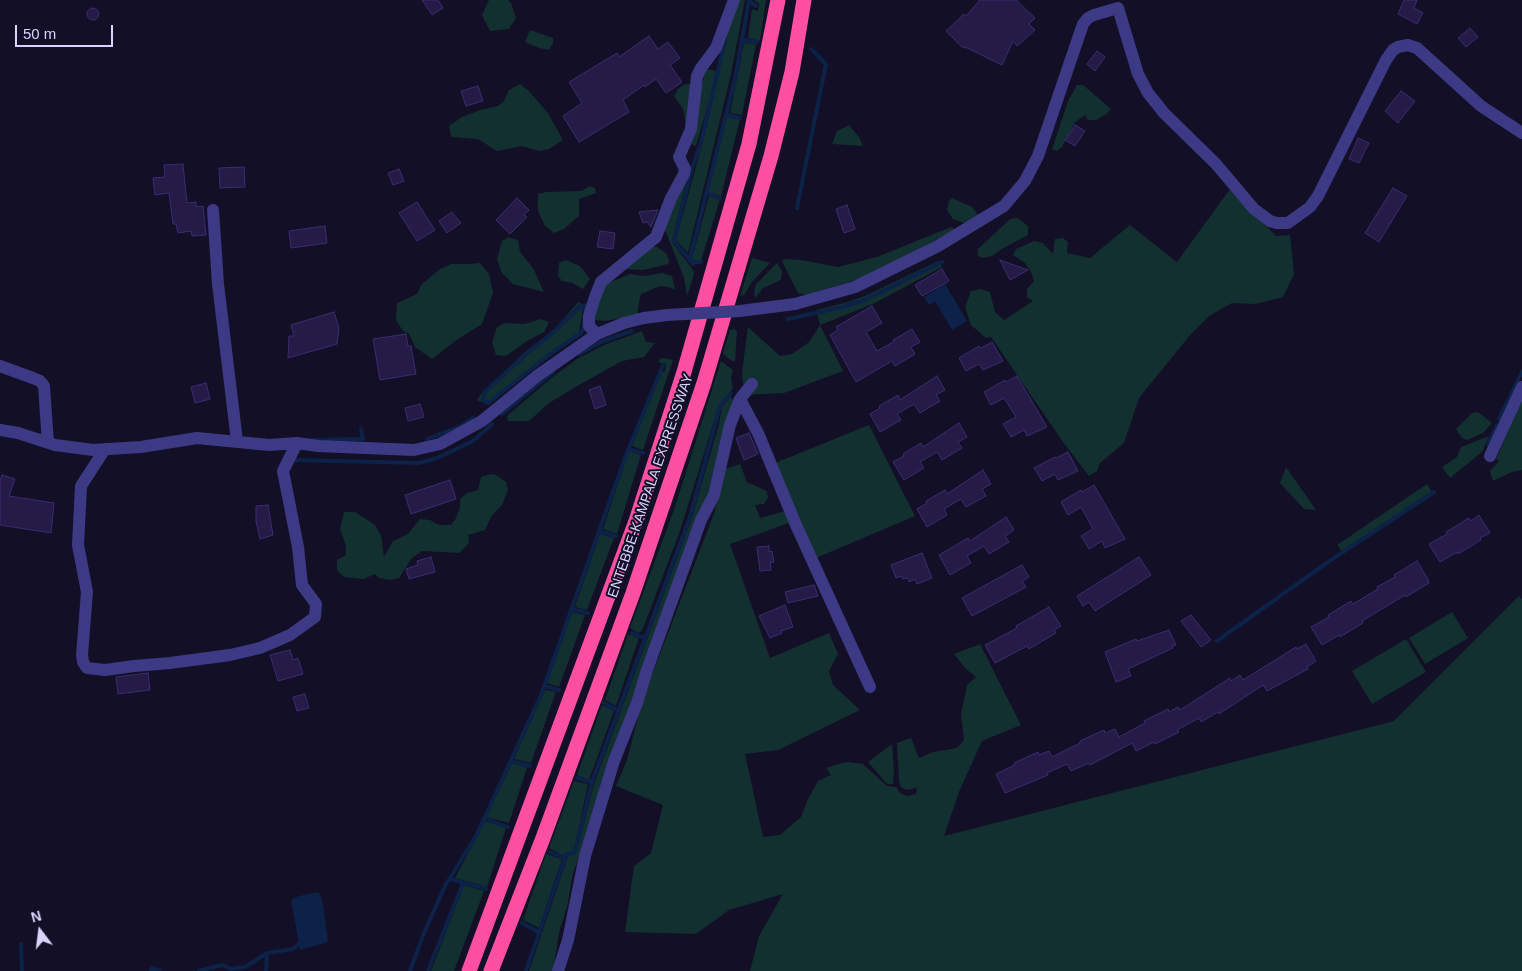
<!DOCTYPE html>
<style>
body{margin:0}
#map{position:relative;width:1522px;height:971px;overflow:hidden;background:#130f26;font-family:Helvetica,sans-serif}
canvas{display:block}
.north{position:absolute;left:15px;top:906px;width:50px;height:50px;-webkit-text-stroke:4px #130f26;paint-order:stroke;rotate:345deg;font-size:14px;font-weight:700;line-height:20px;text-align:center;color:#d9d4ff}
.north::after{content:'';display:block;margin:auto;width:18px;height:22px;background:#d9d4ff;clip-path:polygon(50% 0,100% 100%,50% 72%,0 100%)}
.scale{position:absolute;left:15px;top:25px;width:98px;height:22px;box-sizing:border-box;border:2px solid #d9d4ff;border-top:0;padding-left:6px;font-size:15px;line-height:18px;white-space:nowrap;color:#d9d4ff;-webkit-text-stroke:4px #130f26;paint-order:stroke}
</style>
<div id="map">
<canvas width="1522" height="971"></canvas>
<div class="north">N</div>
<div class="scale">50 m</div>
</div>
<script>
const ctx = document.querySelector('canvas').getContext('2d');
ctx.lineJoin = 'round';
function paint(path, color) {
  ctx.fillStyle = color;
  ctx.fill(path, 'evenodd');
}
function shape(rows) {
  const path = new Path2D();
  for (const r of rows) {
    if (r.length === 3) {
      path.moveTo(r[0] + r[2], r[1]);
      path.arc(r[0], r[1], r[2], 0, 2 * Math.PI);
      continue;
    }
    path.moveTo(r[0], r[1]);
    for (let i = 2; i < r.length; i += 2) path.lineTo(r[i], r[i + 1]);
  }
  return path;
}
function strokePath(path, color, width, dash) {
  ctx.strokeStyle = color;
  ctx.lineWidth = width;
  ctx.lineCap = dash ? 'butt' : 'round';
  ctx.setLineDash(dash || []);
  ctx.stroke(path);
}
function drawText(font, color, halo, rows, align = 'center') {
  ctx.font = font + ' Helvetica,sans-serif';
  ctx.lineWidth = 4;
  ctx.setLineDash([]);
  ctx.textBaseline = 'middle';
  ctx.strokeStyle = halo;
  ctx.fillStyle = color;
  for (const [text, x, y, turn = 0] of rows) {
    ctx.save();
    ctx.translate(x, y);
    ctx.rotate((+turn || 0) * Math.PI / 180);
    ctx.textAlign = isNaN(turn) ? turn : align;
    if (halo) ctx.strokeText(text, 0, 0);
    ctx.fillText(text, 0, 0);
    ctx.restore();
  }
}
paint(shape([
 [489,0,508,0,511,3,516,18,509,29,490,31,482,15],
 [735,0,745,0,731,74,688,253,676,240,705,133,727,38,725,37],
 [754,0,766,0,760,41,748,38,752,9,758,11,759,4],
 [530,30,553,38,553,43,549,50,539,48,525,42],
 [744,43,756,44,742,115,730,113],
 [705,69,718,71,696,146,685,142,686,126,683,109,674,96,678,89,685,84,700,84,704,80,702,74],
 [520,84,529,91,548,113,563,140,549,149,539,151,522,146,497,151,478,139,451,137,449,126,462,117,480,110,498,106,504,101,509,90],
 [1077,85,1083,85,1111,109,1105,115,1096,120,1088,120,1085,115,1075,122,1062,147,1057,151,1052,149,1068,101],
 [727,117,740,119,721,196,708,192],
 [849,125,859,137,863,146,832,144,837,131],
 [688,174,672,242,693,270,694,274,687,296,684,278,663,225],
 [589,186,595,188,596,193,579,199,579,216,564,229,554,233,545,226,538,211,538,194,546,192,582,191],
 [1230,189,1276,236,1290,235,1294,274,1283,297,1255,304,1232,303,1209,316,1191,334,1139,398,1124,443,1100,463,1097,471,1089,476,1063,442,991,337,986,338,971,325,965,307,971,291,980,289,990,292,995,312,1004,320,1033,301,1027,297,1027,289,1034,281,1031,272,1025,263,1013,255,1016,249,1034,241,1043,243,1053,254,1055,239,1063,238,1068,242,1067,253,1090,258,1130,225,1177,262],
 [709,196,720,199,701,261,693,261,692,258],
 [952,198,972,207,979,216,968,224,953,219,947,210,949,201],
 [1018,218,1028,226,1028,235,1000,250,992,256,983,258,978,256,978,249,1010,219],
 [951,227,954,228,953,231,933,241,900,262,869,276,806,295,798,293,782,261,785,259,801,260,838,267,877,257],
 [508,237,518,240,520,252,533,268,544,292,513,284,502,273,497,259,502,241],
 [651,247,657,247,666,253,669,260,668,264,643,270,626,269],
 [752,258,770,263,752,282,744,295,740,296],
 [566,260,580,266,590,279,583,289,572,283,562,281,558,276,559,263],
 [938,261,942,267,873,304,820,325,843,371,784,393,744,395,742,372,748,327,780,356,792,354,809,342,820,325,816,310,848,302,867,295],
 [480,263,489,274,493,293,482,324,458,339,432,359,415,347,409,334,403,331,396,320,397,303,417,294,421,285,440,269,451,264,469,264],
 [777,263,782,271,781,280,763,288,755,298,754,292,756,284],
 [663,273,672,276,675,290,669,287,660,286,641,294,638,308,638,316,604,321,595,320,595,308,606,284,630,274,644,276],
 [578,302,582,304,583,309,579,332,575,337,537,363,489,405,477,400,483,391,525,352,556,328],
 [541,319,549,322,544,332,527,341,506,356,496,355,492,342,497,327,505,323,524,324],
 [734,329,737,331,735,362,729,359,723,353,730,330],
 [642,331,646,342,655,343,644,357,622,361,579,385,549,403,529,421,508,421,507,416,550,379,577,359,604,345],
 [663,358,673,360,643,450,632,446,661,373,665,371,666,364,658,362,660,359],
 [721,361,733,370,731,378,733,388,719,405,680,531,642,631,638,633,630,628,675,507],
 [731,396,734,402,712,485,573,873,567,907,559,933,553,971,529,971,568,856,576,854,594,784,692,517,719,424,722,407],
 [1522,400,1522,470,1512,472,1493,481,1490,471,1499,461,1496,459],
 [1478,412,1492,423,1483,433,1472,438,1467,440,1462,438,1456,429,1472,413],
 [869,425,915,516,816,558,775,463],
 [1489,436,1482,452,1450,478,1442,467,1457,457,1461,447],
 [629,451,641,455,617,534,603,529],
 [740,464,747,482,767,491,768,498,764,504,755,505,760,518,785,511,792,522,730,544,770,658,829,633,838,654,829,671,833,685,860,710,778,750,745,754,763,837,780,835,801,817,808,799,818,781,831,775,826,768,838,764,848,762,863,764,887,786,896,787,900,793,907,796,916,794,917,788,906,790,901,787,899,781,897,743,911,738,919,758,933,752,957,748,964,740,961,714,967,685,976,677,966,669,954,654,980,644,1021,725,982,741,959,792,944,836,1394,721,1519,596,1522,599,1522,971,750,971,759,936,783,894,729,910,696,934,625,932,634,866,651,853,663,805,616,786,627,760,643,698,715,511,722,470],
 [1286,467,1316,510,1304,509,1280,483],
 [491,474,496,475,506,482,508,490,502,505,492,515,485,530,468,535,469,543,459,553,422,551,412,558,399,578,391,580,379,578,375,574,364,579,344,577,337,570,337,560,346,555,346,546,340,529,344,512,355,512,375,525,381,535,384,557,393,541,408,534,420,519,430,520,439,525,451,525,455,520,460,508,460,499,467,493,478,490,481,477],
 [1427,484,1432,492,1342,551,1337,545],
 [600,534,614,538,587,610,575,607],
 [572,612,585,615,559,687,547,683],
 [1452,612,1468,638,1425,664,1409,638],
 [628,634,639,638,616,706,605,700],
 [1406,639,1426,672,1372,704,1352,671],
 [545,690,556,692,531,763,514,759],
 [602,705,614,711,589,780,577,775],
 [892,744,894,770,893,784,887,784,868,762],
 [512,763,527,768,509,823,486,817],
 [574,781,588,784,574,851,565,853,564,856,549,848],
 [485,821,506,828,487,887,455,878],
 [546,854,562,859,539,928,523,920],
 [464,885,484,891,454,971,431,971]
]), '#12302f');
paint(shape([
 [945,284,967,321,952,330,935,301,929,305,924,297],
 [319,892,323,904,328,942,300,950,291,900,299,896]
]), '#0c2248');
strokePath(shape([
 [749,1,756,6],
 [742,40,757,42],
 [726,115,740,118],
 [707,193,720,198],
 [797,208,826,64,811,49],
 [690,258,735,79,749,0],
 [692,262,701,262],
 [693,264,674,241,692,168,701,143,725,40],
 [586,305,583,330,581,333,553,352,488,403,483,400,484,393,525,355,556,330,579,307,586,305],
 [788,319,843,307,867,299,942,262],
 [579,354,603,341,632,331],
 [502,414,553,372],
 [1499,419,1522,372],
 [427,439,461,426,473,418],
 [313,440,363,439,361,429],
 [1488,444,1497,425],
 [628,449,643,453],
 [291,460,419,463,437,458,473,441,492,424],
 [599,531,616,536],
 [571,609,588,613],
 [632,633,645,638],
 [1217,641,1328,562,1434,492],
 [544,686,559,690],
 [604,703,619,711],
 [510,761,530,766],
 [577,778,592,782],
 [484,818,508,827],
 [550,852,565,858],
 [450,879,486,889],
 [522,923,540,933],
 [21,944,22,971],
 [151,971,152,968,160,971],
 [199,971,222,965,231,969,245,967,267,953,293,949,301,942],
 [266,971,267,953],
 [410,971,424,933,445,886,476,836,541,695,625,458,663,365],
 [428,971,463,883],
 [526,971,566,855,575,852,592,782,690,517,720,406,731,393]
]), '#0c2248', 4);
const building = shape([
 [422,0,438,0,443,8,432,15,422,0],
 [980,0,1016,0,1035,18,1029,24,1035,30,1017,46,1013,41,1002,65,965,47,963,48,946,31,964,14,966,16,980,0],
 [1404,0,1417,0,1414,8,1423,13,1417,24,1398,14,1404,0],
 [93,14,6],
 [1470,28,1478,37,1466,47,1458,38,1470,28],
 [649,36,658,49,668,42,680,58,670,65,682,82,666,93,656,79,645,87,644,85,623,100,629,112,579,142,563,116,582,103,569,82,617,53,619,57,649,36],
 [1097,51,1105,57,1095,71,1087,64,1097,51],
 [478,86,483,101,466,106,461,91,478,86],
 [1401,91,1415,101,1398,123,1385,111,1401,91],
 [1075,125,1085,131,1075,146,1065,140,1075,125],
 [1358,138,1369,143,1359,163,1349,159,1358,138],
 [183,164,187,203,196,202,196,207,203,206,206,235,192,236,191,231,178,233,176,224,173,224,169,193,155,195,153,178,165,177,164,165,183,164],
 [244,167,245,187,220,188,219,168,244,167],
 [399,169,404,181,393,185,388,173,399,169],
 [1393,188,1407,196,1379,242,1365,233,1393,188],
 [517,198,529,210,524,215,527,217,510,234,496,220,517,198],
 [417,202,435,230,417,241,399,213,417,202],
 [847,205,855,229,844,233,836,209,847,205],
 [658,210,651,227,647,222,643,223,639,212,658,210],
 [452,212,461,223,447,233,439,221,452,212],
 [325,226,327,243,291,248,289,231,325,226],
 [600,231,615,233,613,249,597,247,600,231],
 [1000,260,1028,270,1010,280,1000,260],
 [942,269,949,281,922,296,915,285,942,269],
 [872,306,882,323,866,332,877,351,895,341,893,340,912,329,920,342,911,347,915,354,895,366,892,361,856,382,830,335,838,330,836,327,872,306],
 [334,312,339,328,337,344,288,358,289,336,294,336,291,325,334,312],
 [406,334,408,346,411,346,416,374,380,380,373,339,406,334],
 [992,342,1003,361,983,370,979,364,966,371,959,358,979,346,981,348,992,342],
 [937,376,945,390,936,395,940,401,920,413,914,404,897,414,901,420,880,432,870,414,880,408,879,406,898,395,900,400,937,376],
 [1017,376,1047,427,1027,436,1024,430,1011,437,1003,424,1016,417,1004,398,991,405,984,392,1005,380,1006,382,1017,376],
 [206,383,210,399,195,403,191,387,206,383],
 [600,386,606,405,595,409,589,390,600,386],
 [420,404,424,417,408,421,405,408,420,404],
 [959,423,967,437,958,442,962,448,942,460,937,452,920,462,924,468,904,480,893,462,904,456,903,454,921,443,923,447,959,423],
 [749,433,758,454,744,460,736,438,749,433],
 [1068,452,1078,471,1058,480,1055,474,1042,481,1034,468,1055,457,1056,458,1068,452],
 [983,470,991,484,982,489,986,496,966,507,961,499,944,509,947,515,927,527,917,509,927,503,926,501,945,490,947,494,983,470],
 [2,475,15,479,9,496,54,503,51,533,0,525,0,481,2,475],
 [450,480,456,499,411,514,405,495,450,480],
 [1094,485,1125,539,1105,548,1102,541,1089,549,1081,536,1093,529,1081,507,1068,515,1061,502,1081,490,1082,492,1094,485],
 [268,505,273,535,260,539,256,521,256,506,268,505],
 [1479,515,1490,533,1480,538,1481,540,1458,554,1457,552,1440,562,1429,544,1447,534,1446,532,1469,518,1471,521,1479,515],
 [1006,517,1014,530,1005,536,1009,542,989,554,984,546,967,556,971,563,950,575,939,555,968,538,970,541,1006,517],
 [769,546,769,552,772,551,774,562,770,563,771,570,760,571,757,547,769,546],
 [922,553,932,578,917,584,915,579,909,582,908,578,903,579,902,576,896,578,891,565,922,553],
 [431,557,435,572,409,579,406,569,418,565,417,561,431,557],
 [1139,557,1151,575,1095,611,1089,602,1083,606,1077,596,1139,557],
 [1417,561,1429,581,1428,581,1429,583,1406,597,1405,595,1372,615,1362,621,1363,623,1340,637,1339,635,1322,645,1311,627,1329,617,1328,615,1351,601,1353,604,1378,589,1377,587,1395,577,1394,575,1417,561],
 [1022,565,1029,577,1022,581,1026,587,972,616,962,598,1022,565],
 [814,585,818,596,788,603,785,592,814,585],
 [785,605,793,627,781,631,782,633,770,638,759,616,785,605],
 [1049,607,1061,626,1054,630,1056,633,1029,649,1027,646,995,663,985,645,1017,628,1016,626,1049,607],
 [1191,615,1211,640,1201,647,1181,621,1191,615],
 [1169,630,1176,645,1172,646,1173,648,1128,669,1131,676,1116,682,1105,652,1136,639,1137,641,1169,630],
 [1306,644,1316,661,1307,667,1308,669,1267,691,1263,685,1219,714,1218,712,1201,722,1199,718,1177,730,1179,732,1155,744,1154,742,1136,751,1132,743,1090,765,1089,763,1071,771,1067,764,1047,773,1048,775,1005,793,996,774,1015,765,1014,763,1038,752,1039,755,1049,751,1052,757,1080,743,1080,741,1104,730,1105,733,1115,729,1119,737,1145,723,1144,721,1168,709,1169,712,1178,707,1180,710,1230,678,1231,681,1240,675,1243,680,1296,647,1297,649,1306,644],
 [290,650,293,660,298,658,303,674,278,681,270,655,290,650],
 [148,673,150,690,118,694,116,677,148,673],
 [305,694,309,708,297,711,293,697,305,694]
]);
paint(building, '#241b47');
strokePath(building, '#3b2d73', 1);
strokePath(shape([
 [213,210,218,284,237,441],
 [795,304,855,287,938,246,1004,206,1025,181,1038,156,1083,24,1088,18,1094,15,1118,8,1138,74,1148,93,1164,113,1216,164,1254,209,1270,221,1276,223,1288,223,1310,207,1318,196,1386,60,1393,50,1398,47,1408,45,1417,48,1481,106,1522,133],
 [597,334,589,326,589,316,595,297,601,282,656,237,671,198,684,174,685,169,679,157,691,129,697,76,701,68,716,48,734,0],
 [0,366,33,378,40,381,44,386,48,443],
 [740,399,758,433,796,525,870,687],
 [0,430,18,433,55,445,93,450,141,447,197,438,269,445,297,443,318,446,414,450,440,444,482,421,537,376,597,334,624,323,644,318],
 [105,449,81,486,78,545,87,592,82,655,83,662,87,668,105,670,134,666,170,663,230,655,260,648,290,635,315,617,316,604,302,585,298,547,283,471,297,443],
 [1490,456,1522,387],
 [558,971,568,940,585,856,614,761,637,703,647,670,701,520,714,495,730,425,740,399,752,384]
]), '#3d3a85', 12);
strokePath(shape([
 [469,971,636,521,684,372,749,144,778,0],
 [491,971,543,838,633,593,704,383,771,156,792,72,804,0]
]), '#ff4fa3', 15);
strokePath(shape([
 [644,318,667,315,740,311,795,304]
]), '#3d3a85', 12);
drawText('14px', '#d9d4ff', '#130f26', [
 ["ENTEBBE-KAMPALA EXPRESSWAY",651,486,-71]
]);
</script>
